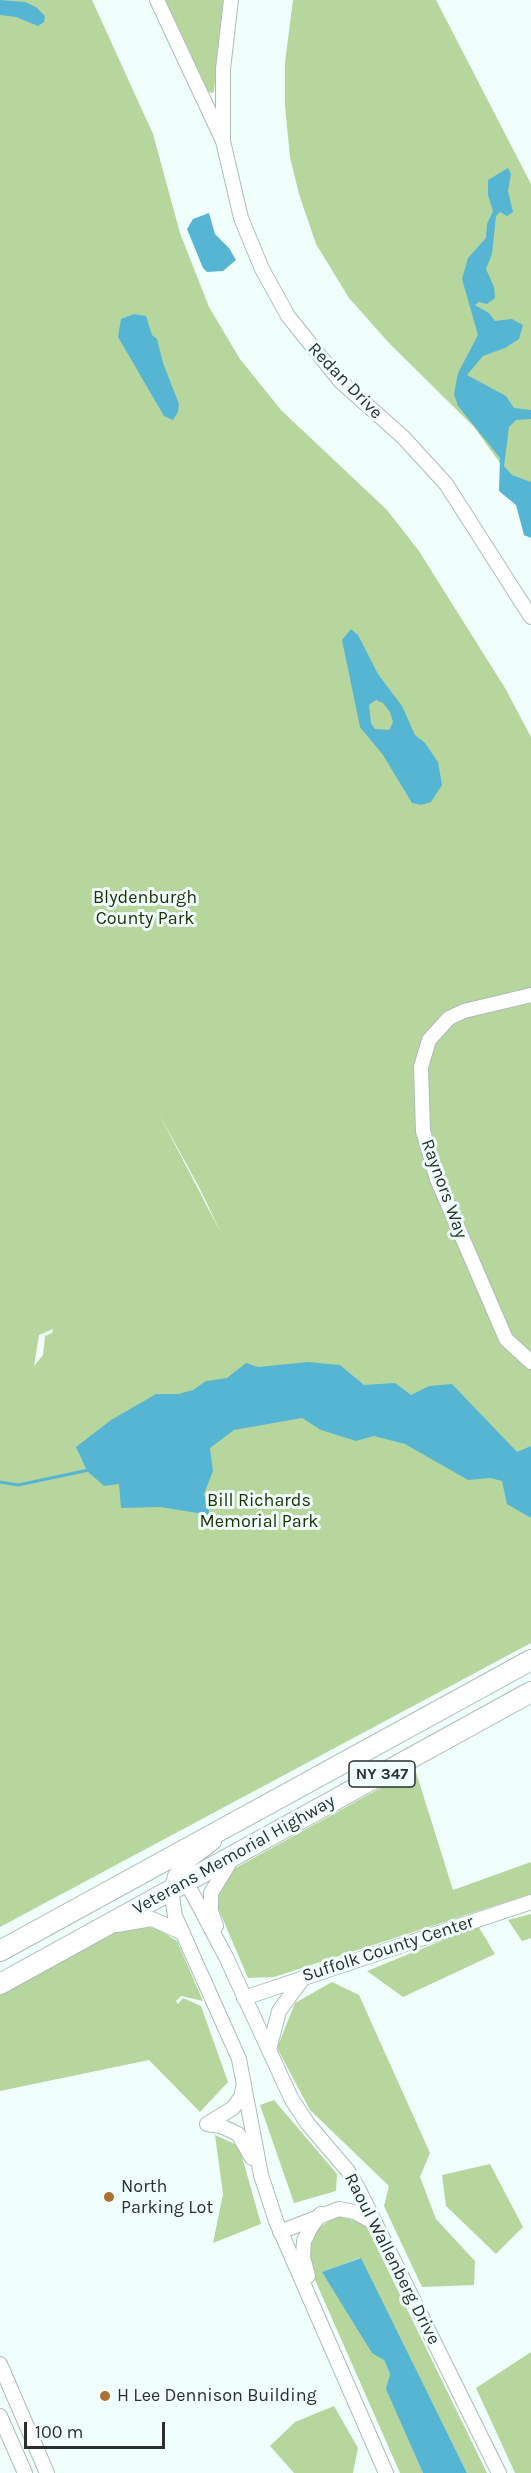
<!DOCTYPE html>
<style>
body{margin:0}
#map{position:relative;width:531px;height:2473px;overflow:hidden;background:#f0fffb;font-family:Karla,sans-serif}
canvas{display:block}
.scale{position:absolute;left:24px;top:2422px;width:141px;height:27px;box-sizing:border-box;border:3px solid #2a302e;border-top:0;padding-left:8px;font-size:18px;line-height:21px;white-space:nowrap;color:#2a302e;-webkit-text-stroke:4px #f0fffb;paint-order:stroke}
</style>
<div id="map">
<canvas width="531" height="2473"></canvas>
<div class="scale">100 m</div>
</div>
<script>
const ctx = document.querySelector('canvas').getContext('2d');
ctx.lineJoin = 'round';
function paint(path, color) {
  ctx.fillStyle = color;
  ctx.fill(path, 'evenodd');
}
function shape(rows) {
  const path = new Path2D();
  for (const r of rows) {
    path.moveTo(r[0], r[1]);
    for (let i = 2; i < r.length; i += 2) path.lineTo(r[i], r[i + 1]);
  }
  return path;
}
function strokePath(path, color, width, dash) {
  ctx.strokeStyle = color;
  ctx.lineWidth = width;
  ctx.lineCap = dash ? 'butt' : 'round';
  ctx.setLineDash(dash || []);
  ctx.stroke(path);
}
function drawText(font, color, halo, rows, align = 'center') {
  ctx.font = font + ' Karla,sans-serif';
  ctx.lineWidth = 6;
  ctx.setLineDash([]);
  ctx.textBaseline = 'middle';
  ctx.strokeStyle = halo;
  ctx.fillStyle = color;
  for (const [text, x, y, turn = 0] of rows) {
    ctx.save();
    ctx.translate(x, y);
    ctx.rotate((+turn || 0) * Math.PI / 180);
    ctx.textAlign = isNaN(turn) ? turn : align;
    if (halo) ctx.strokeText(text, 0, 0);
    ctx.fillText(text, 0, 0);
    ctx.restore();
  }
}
paint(shape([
 [0,0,92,0,153,134,180,233,209,307,240,359,281,410,387,510,419,551,505,688,531,737,531,1643,0,1927],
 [158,1112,200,1189,222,1235],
 [53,1329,52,1333,45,1336,43,1355,34,1366,39,1335],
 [165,0,223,0,214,92,211,93,206,89],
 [293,0,436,0,531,184,531,506,474,427,389,343,349,298,316,244,299,194,290,157,285,106,285,62],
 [415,1769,453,1890,531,1862,531,1894,274,1977,248,1978,216,1903,230,1871],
 [531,1914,531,1938,522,1941,508,1920],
 [126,1925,156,1928,177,1941,203,2001,181,1996,176,2001,178,2004,183,1998,201,2006,228,2082,200,2112,149,2060,0,2091,0,1992],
 [478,1926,495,1954,403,1997,367,1971],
 [332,1982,359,1995,430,2153,420,2177,436,2219,475,2261,474,2285,422,2287,384,2206,389,2186,310,2110,277,2048,295,2003],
 [274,2100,337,2174,336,2191,294,2203,260,2105],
 [215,2135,239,2146,261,2224,213,2243,223,2194],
 [490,2164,523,2227,496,2254,446,2206,442,2175],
 [337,2216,365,2223,487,2473,467,2473,360,2258,323,2272,384,2360,390,2374,387,2389,423,2473,400,2473,308,2264,311,2233],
 [531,2352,531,2473,515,2473,476,2388],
 [334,2406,358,2448,353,2473,294,2473,270,2446,295,2422]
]), '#b7d69d');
paint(shape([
 [0,0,25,2,36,7,45,16,44,22,38,26,16,17,0,15],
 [508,168,511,174,508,191,513,212,507,216,500,212,496,216,492,254,486,269,494,287,495,298,487,304,479,302,475,305,489,313,495,321,512,319,523,325,519,339,505,348,483,356,467,375,506,396,514,408,531,410,531,419,516,420,509,427,504,466,512,475,531,482,531,538,524,535,516,505,499,491,500,458,458,406,454,394,458,373,478,335,462,279,468,258,486,238,487,224,493,211,488,195,488,180],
 [209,213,215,234,229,248,236,260,223,271,207,272,203,268,187,229,193,219],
 [134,314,146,316,152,335,157,339,163,363,179,404,178,412,173,420,164,416,118,337,121,319],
 [351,629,358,635,378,674,402,706,415,735,425,743,438,762,442,785,431,802,421,805,412,803,383,755,360,727,342,640],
 [376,700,383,703,390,712,393,722,389,730,375,729,371,723,369,705],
 [308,1362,340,1365,364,1385,395,1383,411,1395,429,1386,452,1384,517,1452,531,1446,531,1518,507,1504,502,1481,490,1478,468,1480,405,1444,374,1436,356,1441,321,1430,302,1418,234,1430,210,1448,213,1471,204,1494,210,1515,160,1507,121,1508,119,1484,104,1486,87,1471,76,1447,111,1420,156,1394,178,1394,193,1390,206,1381,227,1378,246,1363,258,1367],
 [361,2258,467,2473,423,2473,386,2389,390,2374,384,2360,372,2353,322,2272]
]), '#57b5d4');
strokePath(shape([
 [0,1482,18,1485,89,1470]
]), '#57b5d4', 3);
const minor = shape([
 [157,0,223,141,223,69,231,0],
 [223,141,241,218,262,269,288,316,340,381,403,437,446,484,531,617],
 [531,995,464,1011,449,1018,429,1040,421,1067,423,1131,437,1179,506,1339,531,1362],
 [214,1842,181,1867,175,1876,171,1890,175,1916,239,2059,261,2175,276,2221,386,2473],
 [178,1878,190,1889,226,1957,292,2100,308,2124,348,2171,359,2190,499,2473],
 [117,1925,152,1919,183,1933],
 [216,1926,211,1911,211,1893,233,1857],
 [244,1998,531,1902],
 [269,2050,279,2011,304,1977],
 [207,2124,221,2126,238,2134,252,2158],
 [207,2124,233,2108,241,2097,244,2084],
 [280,2232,339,2209,355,2212,375,2223],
 [308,2276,303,2257,304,2241,311,2227,321,2214],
 [0,2364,47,2473],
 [0,2416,25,2473]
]);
const highway = shape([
 [0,1951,531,1660],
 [0,1984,531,1692]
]);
strokePath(minor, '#adbcb7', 16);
strokePath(highway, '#adbcb7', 22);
strokePath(minor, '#fff', 14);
strokePath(highway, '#fff', 20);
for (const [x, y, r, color] of [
 [109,2197,6,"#ad7034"],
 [105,2396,6,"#ad7034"]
]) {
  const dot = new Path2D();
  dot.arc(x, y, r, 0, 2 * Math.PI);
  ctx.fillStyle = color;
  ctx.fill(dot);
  strokePath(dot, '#f0fffb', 2);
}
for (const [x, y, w] of [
 [382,1774,66]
]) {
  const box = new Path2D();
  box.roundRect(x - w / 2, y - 13, w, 26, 4.5);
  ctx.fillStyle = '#f0fffb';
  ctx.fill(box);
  strokePath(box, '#2a302e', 1.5);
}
drawText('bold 16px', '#2a302e', null, [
 ["NY 347",382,1774]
]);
drawText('18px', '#2a302e', '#f0fffb', [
 ["Redan Drive",345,381,46],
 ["Raynors Way",444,1189,70],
 ["Veterans Memorial Highway",234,1855,-29],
 ["Suffolk County Center",388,1949,-18],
 ["Raoul Wallenberg Drive",392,2259,63]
]);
drawText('18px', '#1b3000', '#f0fffb', [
 ["Blydenburgh",145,898],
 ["County Park",145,919],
 ["Bill Richards",259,1501],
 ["Memorial Park",259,1522]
]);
drawText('18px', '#2a302e', '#f0fffb', [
 ["North",121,2187],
 ["Parking Lot",121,2208],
 ["H Lee Dennison Building",117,2396]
], 'left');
</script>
